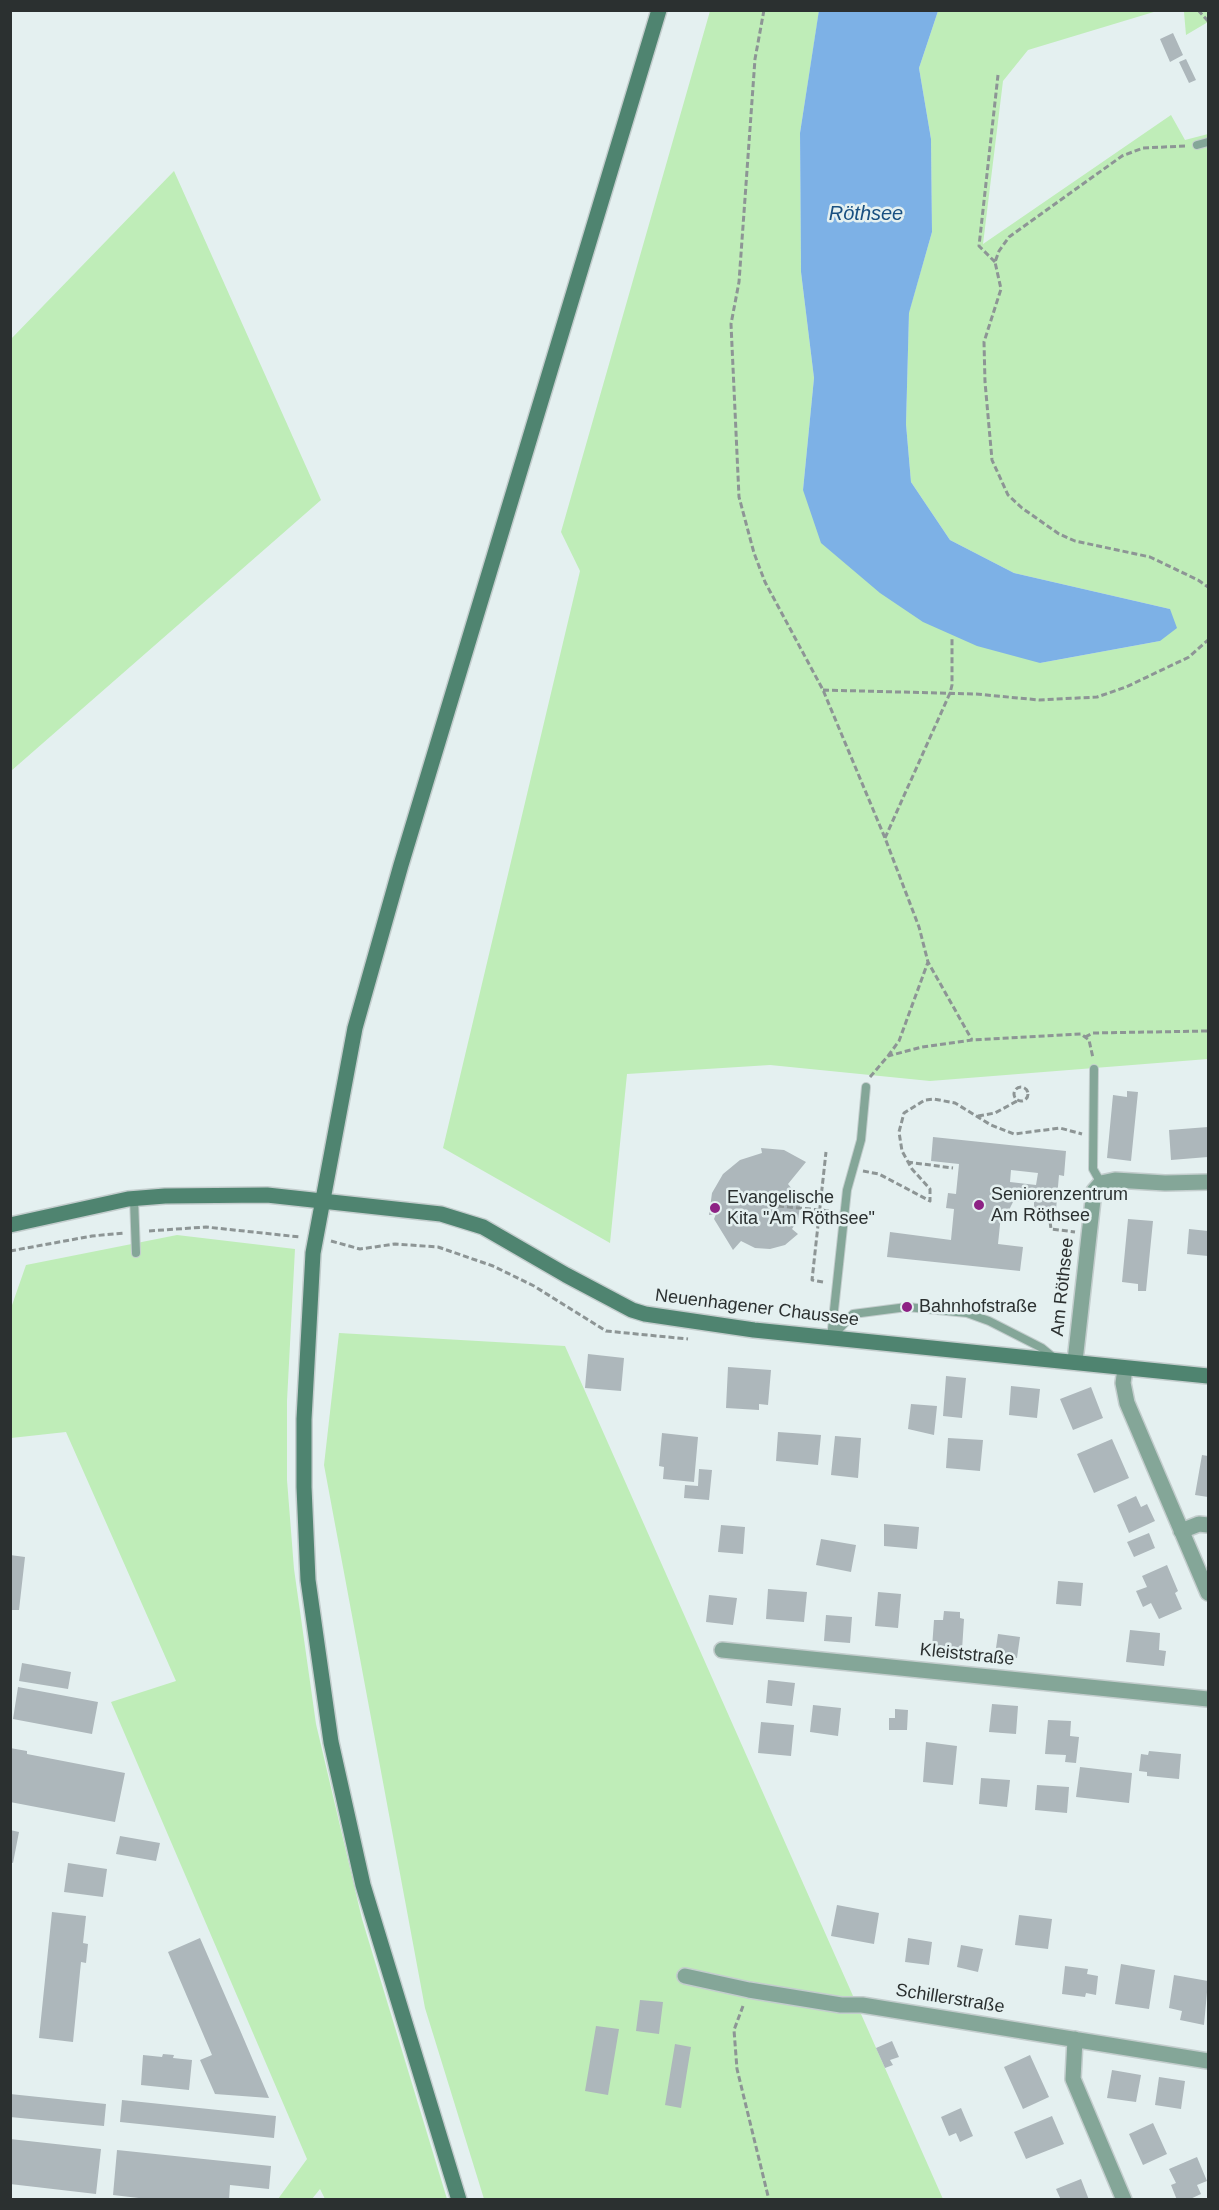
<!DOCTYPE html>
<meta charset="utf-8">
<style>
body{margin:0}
#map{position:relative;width:1219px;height:2210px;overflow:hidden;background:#e4f0f0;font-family:Arial,sans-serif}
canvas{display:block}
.frame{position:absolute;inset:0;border:12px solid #2b3030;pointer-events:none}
</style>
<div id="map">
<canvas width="1219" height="2210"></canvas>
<div class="frame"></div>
</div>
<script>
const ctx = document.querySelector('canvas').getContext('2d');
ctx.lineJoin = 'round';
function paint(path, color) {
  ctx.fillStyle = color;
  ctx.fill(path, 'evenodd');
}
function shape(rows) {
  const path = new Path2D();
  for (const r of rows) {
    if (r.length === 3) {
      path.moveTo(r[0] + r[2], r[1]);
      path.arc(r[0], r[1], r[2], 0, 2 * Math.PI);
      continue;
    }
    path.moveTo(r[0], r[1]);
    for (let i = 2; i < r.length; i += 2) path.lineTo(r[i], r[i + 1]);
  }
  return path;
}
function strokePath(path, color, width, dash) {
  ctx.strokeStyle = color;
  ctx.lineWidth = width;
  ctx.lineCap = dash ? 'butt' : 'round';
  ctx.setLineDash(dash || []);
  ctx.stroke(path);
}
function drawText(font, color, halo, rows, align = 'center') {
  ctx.font = font + ' Arial,sans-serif';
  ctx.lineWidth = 5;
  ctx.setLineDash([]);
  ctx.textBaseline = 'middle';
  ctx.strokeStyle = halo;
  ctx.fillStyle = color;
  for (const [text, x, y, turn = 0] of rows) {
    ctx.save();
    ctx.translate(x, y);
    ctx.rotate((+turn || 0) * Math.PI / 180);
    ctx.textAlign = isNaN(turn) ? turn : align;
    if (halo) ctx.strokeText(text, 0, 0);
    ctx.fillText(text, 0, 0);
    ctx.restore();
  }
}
paint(shape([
 [710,11,819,11,800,133,801,272,814,378,803,490,1040,663,1160,641,1170,609,1014,573,950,540,911,482,906,424,909,312,932,232,931,139,919,68,938,11,1157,11,1028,50,1003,81,983,244,1171,115,1185,140,1208,134,1208,1059,930,1081,770,1065,627,1074,610,1243,443,1148,580,571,561,532],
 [1181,11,1208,11,1208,22,1186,35,1184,12],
 [174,171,321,500,11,771,11,339],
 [177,1235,295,1249,287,1401,287,1480,294,1569,316,1724,362,1919,447,2199,325,2199,320,2189,312,2199,278,2199,307,2159,111,1702,176,1681,66,1432,11,1438,11,1308,26,1265],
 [339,1333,565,1346,943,2199,484,2199,425,2008,324,1465]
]), '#bfedb8');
paint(shape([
 [819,10,938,11,919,68,931,139,932,232,909,313,906,424,911,482,950,540,1014,573,1170,609,1177,628,1160,641,1040,663,977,646,923,622,880,593,821,543,803,490,814,378,801,272,800,133]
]), '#7db1e6');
paint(shape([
 [1173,33,1183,55,1170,62,1160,39],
 [1186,59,1196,80,1189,83,1179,62],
 [1127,1091,1138,1092,1131,1161,1107,1158,1113,1095,1127,1097],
 [1208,1127,1208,1157,1171,1160,1169,1130],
 [933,1137,1066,1151,1064,1176,1059,1175,1056,1210,1034,1208,1034,1202,1014,1200,1005,1218,1001,1215,998,1244,1023,1247,1020,1271,887,1257,890,1232,951,1240,954,1209,946,1208,948,1193,956,1194,959,1164,931,1161],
 [1011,1170,1038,1173,1036,1185,1010,1182],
 [761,1148,784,1150,806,1162,788,1184,796,1194,800,1206,798,1220,792,1229,798,1234,785,1245,770,1249,755,1248,741,1241,733,1250,714,1219,716,1214,709,1215,712,1193,723,1174,740,1160,762,1153],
 [1128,1219,1153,1221,1146,1291,1138,1291,1138,1284,1122,1282],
 [1189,1229,1208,1231,1208,1256,1187,1254],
 [588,1354,624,1358,621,1391,585,1388],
 [728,1367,771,1370,768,1405,759,1404,759,1410,726,1408],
 [946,1376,966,1378,962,1418,943,1416],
 [1011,1386,1040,1389,1037,1418,1009,1415],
 [1091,1387,1103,1418,1073,1430,1060,1399],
 [911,1404,937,1406,934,1435,908,1429],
 [778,1432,821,1435,818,1465,776,1461],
 [662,1433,698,1437,694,1482,663,1479,664,1467,659,1466],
 [835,1436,861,1438,858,1478,831,1475],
 [948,1438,983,1440,980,1471,946,1468],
 [1112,1439,1129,1478,1094,1493,1077,1454],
 [1202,1455,1208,1456,1208,1497,1195,1495],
 [699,1469,712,1470,709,1500,684,1498,685,1485,698,1486],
 [1136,1496,1141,1507,1147,1504,1155,1521,1129,1533,1117,1505],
 [884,1524,919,1527,917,1549,884,1546],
 [721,1525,745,1527,743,1554,718,1552],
 [1149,1533,1155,1548,1134,1557,1127,1542],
 [821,1539,856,1545,851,1572,816,1565],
 [10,1555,25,1557,19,1610,10,1610],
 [1167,1565,1178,1591,1175,1593,1182,1609,1159,1619,1151,1603,1143,1607,1136,1591,1147,1587,1142,1576],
 [1058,1581,1083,1583,1081,1606,1056,1604],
 [768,1589,807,1592,804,1622,766,1619],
 [878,1592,901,1594,898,1628,875,1626],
 [709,1595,737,1598,733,1625,706,1622],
 [944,1611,960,1612,960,1618,964,1619,962,1650,932,1648,934,1620,943,1620],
 [826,1615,852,1617,850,1643,824,1641],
 [1130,1630,1160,1633,1159,1650,1166,1651,1164,1666,1126,1662],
 [998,1634,1020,1637,1017,1658,995,1655],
 [22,1663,71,1672,68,1689,19,1681],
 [768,1680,795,1683,792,1706,766,1703],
 [18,1687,98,1702,92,1734,13,1719],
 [992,1704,1018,1706,1016,1734,989,1732],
 [813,1705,841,1708,838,1736,810,1732],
 [895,1709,908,1710,907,1730,889,1730,889,1718,895,1718],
 [1048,1720,1071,1721,1070,1736,1079,1737,1076,1763,1065,1762,1066,1755,1045,1754],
 [761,1722,794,1725,791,1756,758,1753],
 [926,1742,957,1746,953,1785,923,1782],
 [10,1748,27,1751,27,1754,125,1773,115,1822,10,1802],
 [1149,1751,1181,1754,1179,1779,1147,1776,1147,1772,1139,1771,1141,1754,1148,1755],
 [1080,1767,1132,1773,1129,1803,1076,1797],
 [981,1778,1010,1780,1007,1807,979,1804],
 [1037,1785,1069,1787,1067,1813,1035,1810],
 [10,1830,19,1832,13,1863,10,1862],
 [120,1836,160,1843,156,1861,116,1854],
 [68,1863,107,1869,103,1897,64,1892],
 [837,1905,879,1913,874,1944,831,1936],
 [52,1912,86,1916,83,1943,88,1944,86,1963,81,1962,73,2042,39,2038],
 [1019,1915,1052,1919,1048,1949,1015,1945],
 [200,1938,240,2030,269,2098,215,2094,200,2060,212,2055,168,1952],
 [908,1938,932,1942,929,1965,905,1962],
 [961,1945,983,1949,978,1972,957,1967],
 [1121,1964,1155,1970,1149,2009,1115,2004],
 [1065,1966,1088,1969,1087,1974,1098,1976,1096,1995,1086,1993,1085,1997,1062,1994],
 [1174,1975,1208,1981,1204,2025,1180,2020,1182,2011,1169,2008],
 [640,2000,663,2002,659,2034,636,2031],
 [596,2026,619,2029,608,2095,585,2091],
 [892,2041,899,2057,890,2060,893,2065,885,2068,876,2048],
 [675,2044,691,2047,681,2108,665,2105],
 [163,2054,174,2055,173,2058,192,2060,189,2090,141,2085,143,2055,162,2057],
 [1030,2055,1049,2097,1023,2109,1004,2067],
 [1112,2070,1141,2075,1136,2102,1107,2098],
 [1159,2077,1185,2081,1181,2109,1155,2105],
 [10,2094,106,2104,104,2126,10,2117],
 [122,2100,276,2116,274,2138,120,2122],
 [961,2108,973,2136,960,2142,956,2133,949,2136,941,2117],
 [1052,2116,1064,2144,1026,2159,1014,2132],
 [1153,2123,1167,2154,1143,2165,1129,2134],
 [10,2139,101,2149,96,2194,10,2184],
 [117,2150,271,2166,269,2189,230,2185,229,2200,156,2200,113,2195],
 [1197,2157,1207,2181,1197,2185,1201,2194,1188,2200,1177,2200,1171,2185,1176,2183,1169,2169],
 [1081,2179,1089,2200,1061,2200,1056,2189]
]), '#adb7bb');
const lane = shape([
 [1197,145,1208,142],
 [1094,1069,1093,1169,1101,1183],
 [134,1199,136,1253],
 [832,1337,853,1314,907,1307,967,1313,989,1321,1042,1348,1053,1357],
 [831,1338,847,1190,861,1140,866,1087]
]);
const street = shape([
 [1075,1361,1094,1191,1101,1183,1115,1180,1165,1183,1208,1182],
 [1125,1369,1123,1383,1127,1403,1208,1593],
 [1181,1531,1199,1524,1208,1525],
 [722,1650,1208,1699],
 [685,1976,749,1990,841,2005,862,2005,1208,2061],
 [1075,2039,1073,2079,1124,2200]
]);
const secondary = shape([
 [10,1225,128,1199,165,1196,267,1195,441,1214,483,1227,566,1275,632,1310,645,1314,754,1330,1208,1376],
 [459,2200,363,1885,331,1742,308,1580,304,1487,304,1419,313,1253,355,1028,401,865,659,10]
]);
strokePath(lane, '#c3cdcd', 10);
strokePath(street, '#c3cdcd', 18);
strokePath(secondary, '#c3cdcd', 18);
strokePath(shape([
 [764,10,755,59,739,282,731,324,739,497,754,553,765,582,823,690,885,838,919,927,928,962,972,1040],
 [1198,10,1208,21],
 [1185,146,1143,148,1122,156,1009,237,999,251,995,262,1001,289,984,342,985,382,992,460,1008,495,1022,508,1059,534,1075,541,1150,557,1198,580,1208,587],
 [995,262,979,246,998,75],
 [823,690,976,694,1039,700,1097,697,1126,687,1189,657,1208,640],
 [885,838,950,693,952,685,952,638],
 [1085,1037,1093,1033,1208,1031],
 [888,1056,899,1041,928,962],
 [870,1077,888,1056,922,1047,972,1040,1081,1034,1089,1040,1093,1058],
 [1021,1094,7],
 [978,1116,995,1113,1017,1101],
 [907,1162,953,1168],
 [863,1171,879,1174,930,1201,930,1189,912,1169,902,1151,899,1132,904,1113,925,1100,934,1099,955,1103,991,1125,1014,1134,1060,1128,1082,1134],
 [778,1206,831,1211],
 [1043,1217,1050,1221,1051,1229,1075,1232],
 [149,1231,206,1227,300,1237],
 [331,1241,360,1249,395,1244,438,1247,493,1266,534,1286,606,1331,688,1339],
 [10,1251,92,1236,124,1233],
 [823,1282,812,1280,826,1152],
 [743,2006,734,2030,737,2069,769,2200]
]), '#8d9595', 3, [6, 3]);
strokePath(lane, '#84a698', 8);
strokePath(street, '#84a698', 15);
strokePath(secondary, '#4f8470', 15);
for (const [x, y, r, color] of [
 [979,1205,6,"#8d2184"],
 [715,1208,6,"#8d2184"],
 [907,1307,6,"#8d2184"]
]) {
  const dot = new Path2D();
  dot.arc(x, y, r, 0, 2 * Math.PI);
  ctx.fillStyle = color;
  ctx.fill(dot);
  strokePath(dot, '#e4f0f0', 2);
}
drawText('18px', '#2b3030', '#e4f0f0', [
 ["Seniorenzentrum",991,1195],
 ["Am Röthsee",991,1216],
 ["Evangelische",727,1198],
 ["Kita \"Am Röthsee\"",727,1219],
 ["Bahnhofstraße",919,1307]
], 'left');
drawText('18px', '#2b3030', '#e4f0f0', [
 ["Am Röthsee",1063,1287,-84],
 ["Neuenhagener Chaussee",757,1308,7],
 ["Kleiststraße",967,1655,6],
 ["Schillerstraße",950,1999,9]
]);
drawText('italic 20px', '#195081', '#e4f0f0', [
 ["Röthsee",866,214]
]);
</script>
